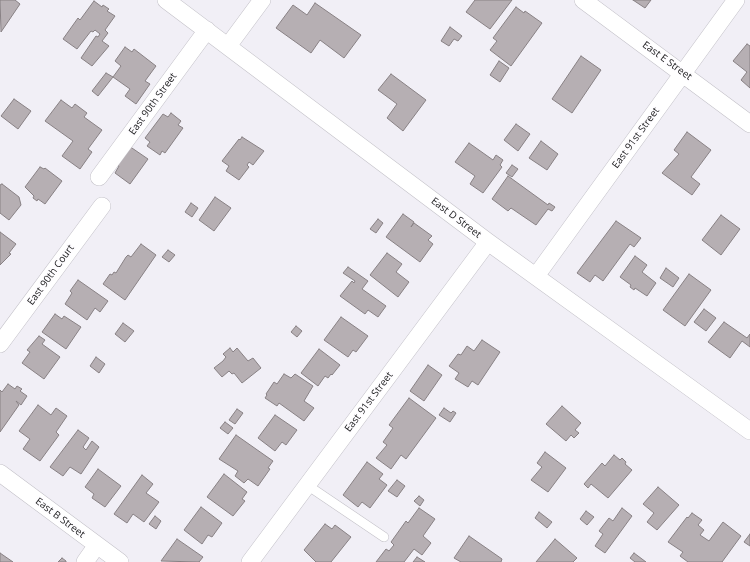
<!DOCTYPE html>
<style>
body{margin:0}
canvas{display:block;background:#f1eff6}
</style>
<canvas width="750" height="562"></canvas>
<script>
const ctx = document.querySelector('canvas').getContext('2d');
ctx.lineJoin = 'round';
function paint(path, color) {
  ctx.fillStyle = color;
  ctx.fill(path, 'evenodd');
}
function shape(rows) {
  const path = new Path2D();
  for (const r of rows) {
    path.moveTo(r[0], r[1]);
    for (let i = 2; i < r.length; i += 2) path.lineTo(r[i], r[i + 1]);
  }
  return path;
}
function strokePath(path, color, width, dash) {
  ctx.strokeStyle = color;
  ctx.lineWidth = width;
  ctx.lineCap = dash ? 'butt' : 'round';
  ctx.setLineDash(dash || []);
  ctx.stroke(path);
}
function drawText(font, color, halo, rows, align = 'center') {
  ctx.font = font + ' "Open Sans",sans-serif';
  ctx.lineWidth = 3.5;
  ctx.setLineDash([]);
  ctx.textBaseline = 'middle';
  ctx.strokeStyle = halo;
  ctx.fillStyle = color;
  for (const [text, x, y, turn = 0] of rows) {
    ctx.save();
    ctx.translate(x, y);
    ctx.rotate((+turn || 0) * Math.PI / 180);
    ctx.textAlign = isNaN(turn) ? turn : align;
    if (halo) ctx.strokeText(text, 0, 0);
    ctx.fillText(text, 0, 0);
    ctx.restore();
  }
}
const building = shape([
 [0,0,15,0,20,4,1,32,0,0],
 [475,0,512,0,490,29,466,12,475,0],
 [633,0,651,0,645,8,633,0],
 [94,1,102,7,103,5,109,9,107,11,115,16,105,30,108,33,102,41,109,46,92,66,81,58,96,36,98,37,100,34,95,30,93,32,91,31,77,49,63,39,78,18,80,20,94,1],
 [315,3,361,35,344,58,320,40,311,53,276,28,293,5,307,15,315,3],
 [516,7,524,13,525,11,542,23,511,66,490,50,497,41,493,38,516,7],
 [450,27,462,36,458,41,454,39,449,46,441,41,450,27],
 [747,44,750,46,750,88,741,80,747,72,733,61,747,44],
 [125,47,132,52,134,49,156,66,145,81,150,84,136,104,125,96,130,89,113,77,121,66,115,61,125,47],
 [581,56,601,70,572,113,552,99,581,56],
 [499,61,509,68,500,82,490,75,499,61],
 [106,73,113,77,98,96,92,91,106,73],
 [391,74,426,100,403,131,387,118,397,104,378,90,391,74],
 [14,99,31,111,18,129,1,116,14,99],
 [61,100,72,108,75,104,87,113,84,117,102,130,88,149,92,152,80,169,62,156,73,141,45,121,61,100],
 [171,113,181,121,178,125,183,128,165,153,162,151,160,155,147,146,150,142,145,138,163,114,168,117,171,113],
 [516,124,530,134,518,151,504,140,516,124],
 [687,132,711,150,691,177,700,184,692,195,662,173,679,154,674,150,687,132],
 [242,137,264,151,253,165,249,162,247,165,249,167,239,180,226,171,229,166,222,161,239,139,240,140,242,137],
 [541,141,558,154,547,170,529,158,541,141],
 [469,143,493,160,496,155,503,160,500,165,502,167,483,193,470,184,475,176,455,162,469,143],
 [129,146,148,159,130,184,115,173,119,166,116,164,129,146],
 [512,165,518,169,512,177,506,173,512,165],
 [40,167,44,169,45,168,62,181,45,204,38,199,37,201,33,198,34,196,25,187,40,167],
 [508,176,548,205,549,203,555,207,552,211,548,209,536,225,511,208,508,211,492,199,508,176],
 [2,184,19,197,21,205,9,220,0,213,0,185,2,184],
 [215,197,231,208,214,231,199,220,215,197],
 [191,203,198,208,192,217,185,212,191,203],
 [403,214,414,222,411,227,414,223,432,236,428,240,433,244,420,262,386,237,403,214],
 [721,215,740,229,721,255,702,240,721,215],
 [378,219,383,223,376,233,370,229,378,219],
 [616,221,641,238,634,247,630,244,603,281,595,275,590,282,577,273,616,221],
 [0,232,16,244,9,253,11,254,0,265,0,232],
 [141,244,156,255,125,300,103,284,110,274,112,275,114,272,116,273,126,257,128,255,131,257,141,244],
 [168,250,175,255,169,262,162,257,168,250],
 [387,253,402,264,396,272,409,282,398,297,370,275,387,253],
 [635,256,647,265,642,272,656,283,647,296,635,288,634,290,630,287,631,285,620,277,635,256],
 [348,267,368,281,362,289,386,306,378,317,368,310,365,314,340,296,352,281,354,283,355,281,343,273,348,267],
 [666,268,679,278,673,287,660,278,666,268],
 [689,274,711,290,685,326,663,310,689,274],
 [78,280,108,301,100,312,95,308,87,320,65,304,72,293,70,291,78,280],
 [704,309,716,318,706,331,694,322,704,309],
 [55,314,62,319,64,316,81,327,66,349,42,332,55,314],
 [341,317,368,336,356,352,353,350,348,357,324,340,341,317],
 [724,322,747,338,750,334,750,347,742,341,730,358,708,342,724,322],
 [123,323,134,331,125,342,115,334,123,323],
 [296,326,302,331,297,337,291,332,296,326],
 [39,336,45,340,42,344,60,357,44,379,22,363,30,352,27,350,39,336],
 [482,340,500,352,478,385,472,381,468,387,455,379,459,373,449,366,458,354,461,355,467,346,474,351,482,340],
 [230,348,233,352,237,348,248,361,253,358,261,368,242,383,234,373,232,374,229,371,222,377,214,368,223,361,226,357,223,354,230,348],
 [319,349,340,365,332,375,331,374,328,378,325,376,318,386,301,373,319,349],
 [96,357,105,364,99,373,90,366,96,357],
 [428,365,442,375,424,401,410,391,428,365],
 [284,374,291,378,295,374,313,386,304,401,314,408,304,421,279,403,277,406,265,398,267,395,266,394,274,382,277,384,284,374],
 [8,384,15,389,17,386,22,389,20,391,27,396,21,405,16,401,19,405,0,432,0,390,2,392,8,384],
 [409,398,436,418,406,459,401,455,391,469,376,458,387,445,383,442,393,428,389,425,409,398],
 [38,405,51,415,56,408,67,416,56,432,59,435,40,461,23,449,30,439,19,431,38,405],
 [562,406,581,423,575,430,579,433,574,438,571,435,566,441,546,424,562,406],
 [444,408,451,413,453,411,456,413,450,422,439,415,444,408],
 [237,409,243,413,235,424,229,420,237,409],
 [275,415,297,430,286,445,282,442,275,451,258,438,275,415],
 [225,422,233,428,228,434,220,428,225,422],
 [78,430,89,438,83,447,86,450,92,441,99,447,81,474,70,467,63,476,50,467,78,430],
 [236,435,273,461,268,468,270,469,258,486,248,479,244,483,235,476,238,471,219,459,236,435],
 [545,452,566,468,548,492,531,480,542,467,537,463,545,452],
 [614,455,620,460,622,458,626,462,625,464,632,470,608,498,591,484,588,488,584,484,602,463,605,466,614,455],
 [367,462,383,474,379,479,387,485,370,508,362,502,358,507,343,495,367,462],
 [98,469,121,486,105,507,92,498,94,494,85,487,98,469],
 [224,474,247,492,242,499,245,501,233,516,207,497,224,474],
 [142,475,153,484,146,493,159,502,144,522,133,514,127,523,114,514,142,475],
 [397,480,405,486,397,497,388,491,397,480],
 [658,487,679,505,657,530,647,522,654,513,643,504,658,487],
 [419,496,424,500,420,506,414,501,419,496],
 [201,507,222,523,212,537,208,535,202,544,184,530,201,507],
 [419,508,435,519,423,536,431,543,422,555,414,549,404,562,376,562,386,549,389,551,394,545,391,542,406,521,408,523,419,508],
 [622,508,632,516,605,553,595,546,603,534,599,531,609,518,613,521,622,508],
 [586,511,594,517,587,525,580,519,586,511],
 [539,512,552,522,547,528,535,518,539,512],
 [692,513,702,520,698,525,704,530,700,535,709,541,723,522,741,536,722,562,688,562,680,556,683,552,668,542,687,517,688,518,692,513],
 [155,516,161,521,156,529,149,524,155,516],
 [325,524,332,529,335,525,351,537,331,562,316,562,304,550,325,524],
 [750,534,750,546,744,542,750,534],
 [469,536,502,559,501,562,461,562,454,558,469,536],
 [177,539,203,557,199,562,161,561,177,539],
 [555,539,577,558,573,562,536,562,555,539],
 [0,553,13,562,0,562,0,553],
 [634,553,646,562,635,562,630,558,634,553],
 [417,557,425,562,413,562,417,557],
 [62,558,66,561,66,562,58,562,62,558]
]);
paint(building, '#b6afb3');
strokePath(building, '#888184', 1);
const lane = shape([
 [307,485,384,537]
]);
const street = shape([
 [166,0,488,242,750,431],
 [583,0,750,124],
 [228,46,262,0],
 [99,177,207,30],
 [536,276,736,0],
 [0,344,102,206],
 [0,473,120,562],
 [85,562,97,545],
 [250,562,488,242]
]);
strokePath(lane, '#c3c1c8', 10);
strokePath(street, '#c3c1c8', 18);
strokePath(lane, '#fff', 9);
strokePath(street, '#fff', 17);
drawText('10px', '#1b1b1d', '#fefdff', [
 ["East E Street",667,61,36],
 ["East 90th Street",153,104,-54],
 ["East 91st Street",636,138,-54],
 ["East D Street",456,218,37],
 ["East 90th Court",51,275,-54],
 ["East 91st Street",369,402,-53],
 ["East B Street",60,518,37]
]);
</script>
